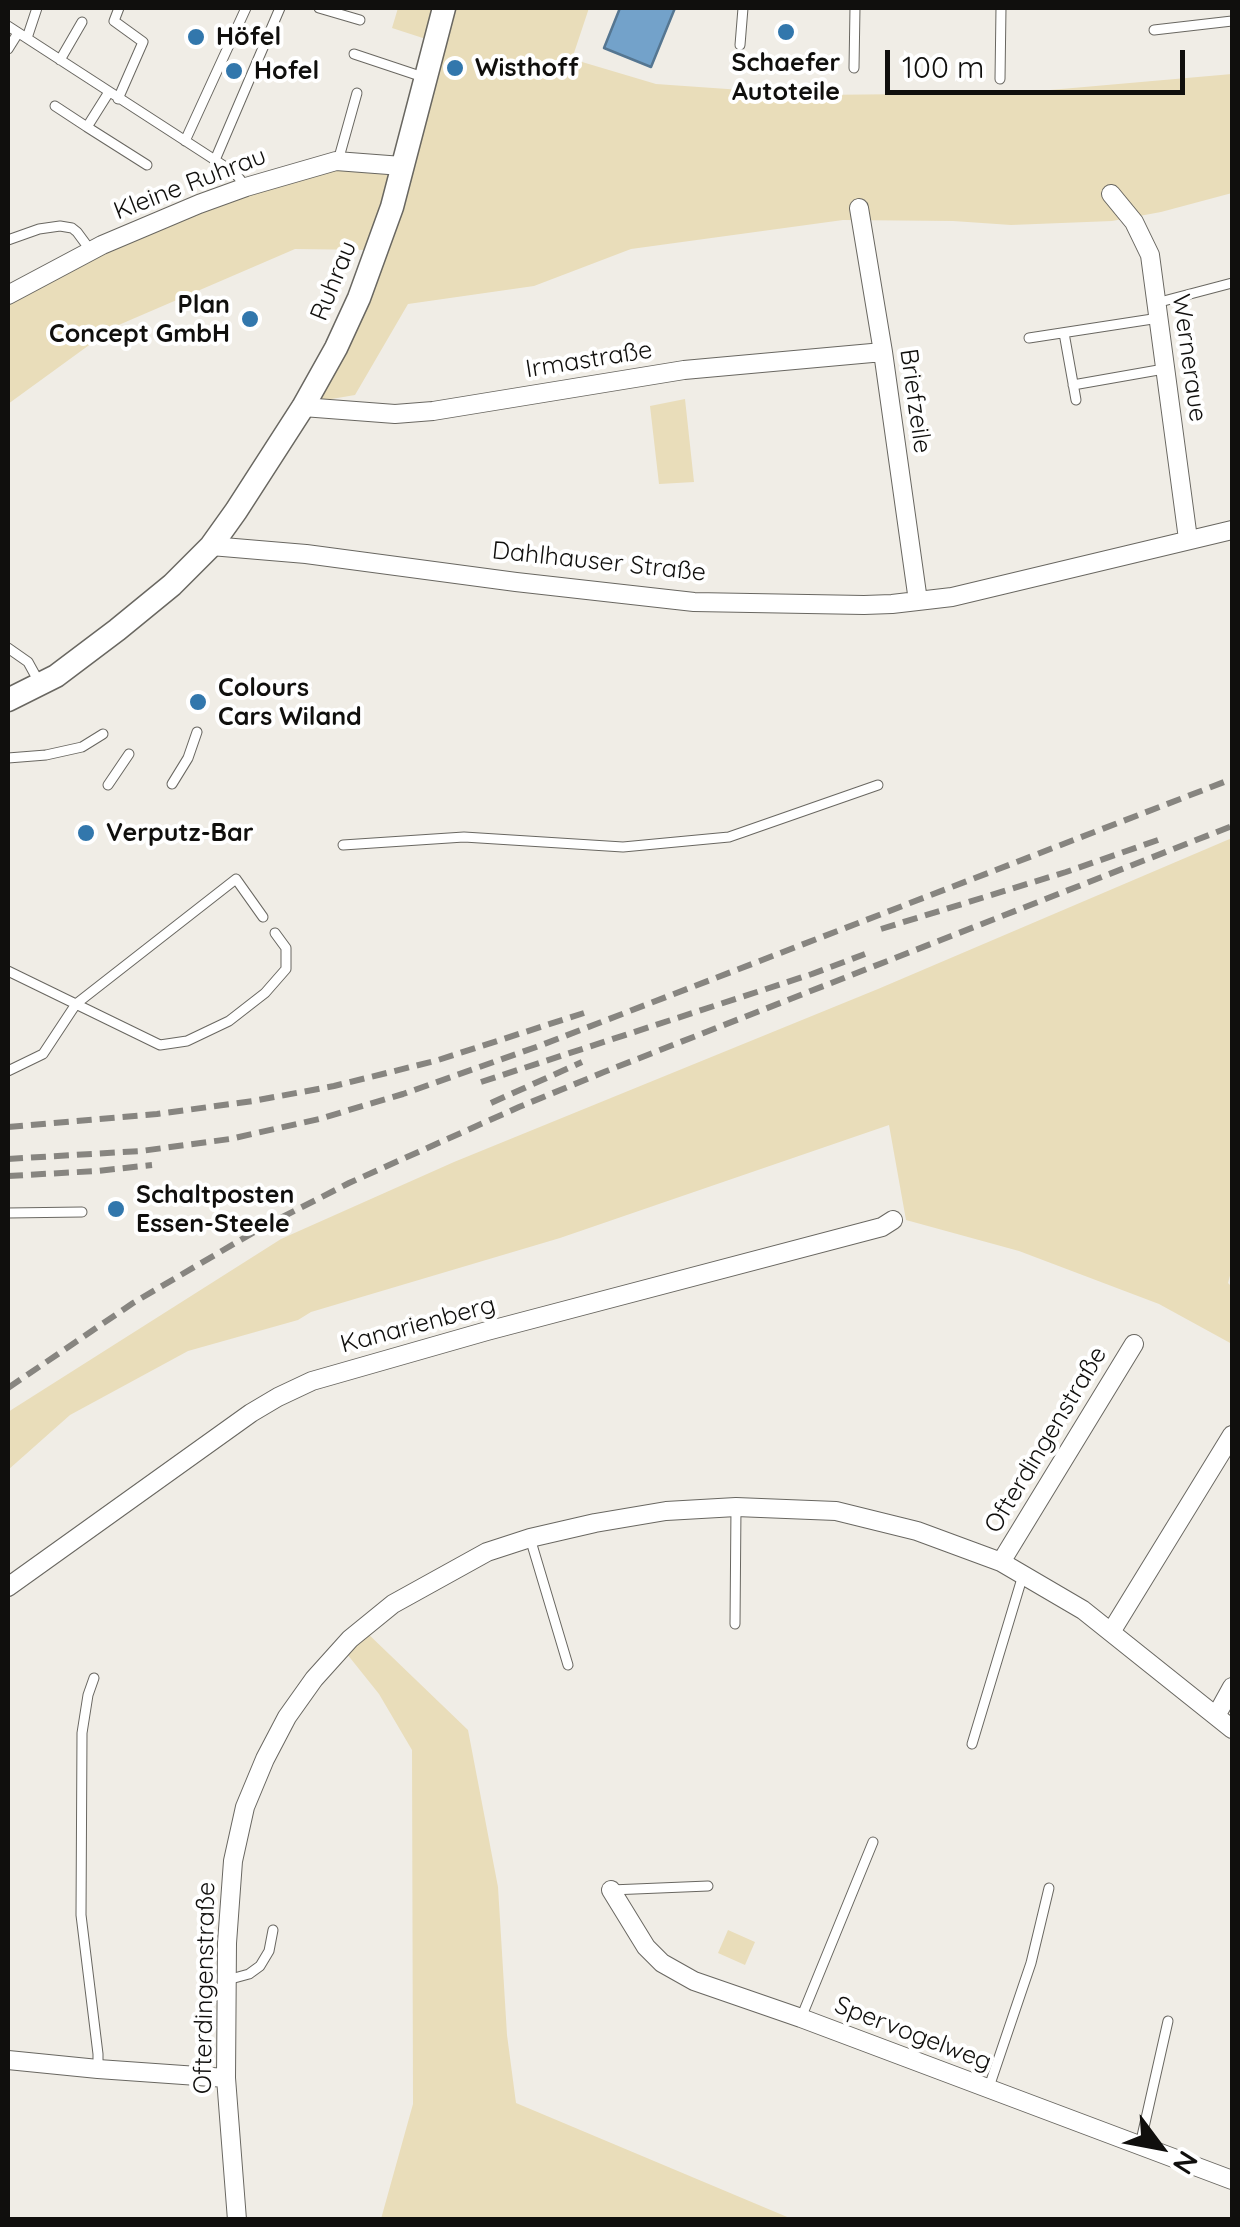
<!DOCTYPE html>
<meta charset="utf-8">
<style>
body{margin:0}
#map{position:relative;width:1240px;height:2227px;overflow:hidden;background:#f0ede6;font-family:Quicksand,sans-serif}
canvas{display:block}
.frame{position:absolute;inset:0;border:10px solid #100f0d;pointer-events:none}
.north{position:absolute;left:1110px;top:2097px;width:100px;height:100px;-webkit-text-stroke:8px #fff;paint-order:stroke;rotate:122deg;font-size:28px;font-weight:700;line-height:40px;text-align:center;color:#100f0d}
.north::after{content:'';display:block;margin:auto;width:35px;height:45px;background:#100f0d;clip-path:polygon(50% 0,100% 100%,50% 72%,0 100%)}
.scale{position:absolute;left:885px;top:50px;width:300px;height:45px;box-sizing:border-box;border:5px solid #100f0d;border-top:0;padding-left:12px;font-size:30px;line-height:35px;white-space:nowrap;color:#100f0d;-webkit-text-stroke:8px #fff;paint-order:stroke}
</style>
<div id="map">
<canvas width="1240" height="2227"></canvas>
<div class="frame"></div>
<div class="north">N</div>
<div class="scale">100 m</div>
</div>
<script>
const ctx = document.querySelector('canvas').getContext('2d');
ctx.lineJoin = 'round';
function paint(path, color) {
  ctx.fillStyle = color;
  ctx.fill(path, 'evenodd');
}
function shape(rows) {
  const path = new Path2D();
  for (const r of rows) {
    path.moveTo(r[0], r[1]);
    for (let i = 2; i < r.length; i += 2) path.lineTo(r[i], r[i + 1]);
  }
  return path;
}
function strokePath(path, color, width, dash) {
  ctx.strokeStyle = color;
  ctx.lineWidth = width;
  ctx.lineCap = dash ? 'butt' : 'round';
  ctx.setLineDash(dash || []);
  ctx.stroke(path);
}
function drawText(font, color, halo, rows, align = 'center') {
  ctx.font = font + ' Quicksand,sans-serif';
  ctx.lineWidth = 8;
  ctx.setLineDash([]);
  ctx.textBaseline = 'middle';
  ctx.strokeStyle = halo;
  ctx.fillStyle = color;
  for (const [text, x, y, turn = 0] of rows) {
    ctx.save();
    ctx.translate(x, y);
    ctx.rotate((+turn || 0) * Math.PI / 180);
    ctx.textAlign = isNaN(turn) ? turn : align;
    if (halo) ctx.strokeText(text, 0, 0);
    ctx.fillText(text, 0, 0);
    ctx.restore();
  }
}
paint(shape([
 [398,8,439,8,429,40,392,28],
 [450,8,589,8,572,59,656,84,813,95,1016,93,1232,74,1232,193,1161,212,1112,221,1011,225,953,221,843,220,631,249,534,286,408,304,355,395,308,403,338,351],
 [339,164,399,168,373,250,295,249,114,327,8,404,8,298,199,205],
 [685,399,694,482,659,484,650,406],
 [1232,838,1232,1268,1228,1283,1232,1287,1232,1344,1159,1304,1019,1251,906,1220,889,1125,560,1238,311,1312,298,1320,188,1351,70,1415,8,1470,8,1412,281,1239,454,1162,878,989],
 [363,1629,468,1730,498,1887,507,2035,516,2103,792,2219,748,2220,742,2217,741,2220,381,2219,413,2104,412,1750,379,1694,343,1649],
 [728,1930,755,1942,745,1965,718,1953]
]), '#e9ddba');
const water = shape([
 [620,8,675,8,651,67,604,48,620,8]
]);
paint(water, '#73a2ca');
strokePath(water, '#557691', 2.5);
const service = shape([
 [319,8,360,20],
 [8,26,235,173,246,187],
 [1154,30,1232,21],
 [27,38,37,8],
 [740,45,743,8],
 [8,49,18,33],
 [354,54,423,77],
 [60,60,82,22],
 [854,68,855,8],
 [1000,79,1001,8],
 [118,99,143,42,114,21,119,8],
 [55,106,87,127,109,92],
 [87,127,147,165],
 [185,141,246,8],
 [215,160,280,8],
 [338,161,357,93],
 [8,240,39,229,60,226,72,228,77,232,91,251],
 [1156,303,1232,283],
 [1064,333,1076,400],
 [1029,338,1159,318],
 [1073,385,1164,369],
 [8,648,28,662,39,682],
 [8,758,46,755,82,747,103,734],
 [172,784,188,758,197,732],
 [108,785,129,754],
 [343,845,464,837,623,847,729,837,878,785],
 [8,971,160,1045,187,1041,229,1021,265,993,286,969,286,948,275,933],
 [8,1071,43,1054,76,1004,236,879,263,917],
 [8,1213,82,1212],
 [530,1538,568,1665],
 [735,1624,736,1507],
 [94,1678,88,1695,82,1733,81,1915,98,2054,98,2069],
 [972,1744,1023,1575],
 [611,1890,708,1886],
 [227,1980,249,1974,260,1966,269,1951,273,1930],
 [801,2018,873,1842],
 [989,2087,1031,1963,1049,1888],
 [1140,2145,1168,2021]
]);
const minor = shape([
 [1111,194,1134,222,1150,255,1188,539],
 [859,208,883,352,918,601],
 [8,295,102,245,199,204,246,187,336,161,402,166],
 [303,407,395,414,433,411,684,370,883,352],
 [211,546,306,554,516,582,694,602,864,605,892,604,952,597,1232,530],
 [1001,1562,1134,1344],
 [8,1587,251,1413,278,1397,312,1381,487,1331,882,1227,893,1220],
 [1111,1632,1232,1435],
 [1216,1716,1232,1687],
 [611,1890,646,1947,662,1963,694,1981,801,2018,1232,2180],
 [8,2060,98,2069,226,2078],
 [237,2220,226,2078,227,1943,233,1861,245,1807,265,1759,287,1717,314,1679,350,1639,393,1604,487,1552,530,1538,595,1523,666,1511,736,1507,836,1511,917,1531,1001,1562,1083,1610,1232,1729]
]);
const tertiary = shape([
 [8,700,56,676,117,630,172,585,211,546,236,511,303,407,336,348,359,298,392,207,444,8]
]);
strokePath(service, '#696761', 11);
strokePath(minor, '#696761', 20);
strokePath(tertiary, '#696761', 25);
strokePath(service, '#fff', 9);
strokePath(minor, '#fff', 18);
strokePath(tertiary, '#fff', 22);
strokePath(shape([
 [881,929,1066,872,1161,839],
 [481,1082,812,974,865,954],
 [491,1103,582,1062],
 [8,1127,157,1114,253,1101,334,1086,435,1061,584,1013],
 [8,1159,141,1151,230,1139,319,1119,403,1094,539,1046,1232,779],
 [8,1176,97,1171,152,1165],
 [8,1388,133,1303,261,1228,349,1183,519,1107,604,1072,1232,826]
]), '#878580', 6, [15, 8]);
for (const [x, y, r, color] of [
 [786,32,10,"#3277ac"],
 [196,37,10,"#3277ac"],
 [455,68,10,"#3277ac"],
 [234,71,10,"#3277ac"],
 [250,319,10,"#3277ac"],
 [198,702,10,"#3277ac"],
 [86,833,10,"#3277ac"],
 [116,1209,10,"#3277ac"]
]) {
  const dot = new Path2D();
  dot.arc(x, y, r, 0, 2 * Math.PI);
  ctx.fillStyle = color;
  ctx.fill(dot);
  strokePath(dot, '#fff', 4);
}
drawText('bold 25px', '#100f0d', '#fff', [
 ["Höfel",216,37],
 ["Schaefer",786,63,"center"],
 ["Autoteile",786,92,"center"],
 ["Wisthoff",475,68],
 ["Hofel",254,71],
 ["Plan",230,305,"right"],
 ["Concept GmbH",230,334,"right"],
 ["Colours",218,688],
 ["Cars Wiland",218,717],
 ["Verputz-Bar",106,833],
 ["Schaltposten",136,1195],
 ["Essen-Steele",136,1224]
], 'left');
drawText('25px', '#100f0d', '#fff', [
 ["Kleine Ruhrau",190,184,-21],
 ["Ruhrau",334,281,-68],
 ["Werneraue",1189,358,82],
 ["Irmastraße",589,360,-9],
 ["Briefzeile",915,401,82],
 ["Dahlhauser Straße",599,562,6],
 ["Kanarienberg",418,1325,-15],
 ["Ofterdingenstraße",1046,1440,-59],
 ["Ofterdingenstraße",205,1988,-89],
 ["Spervogelweg",913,2034,21]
]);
</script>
